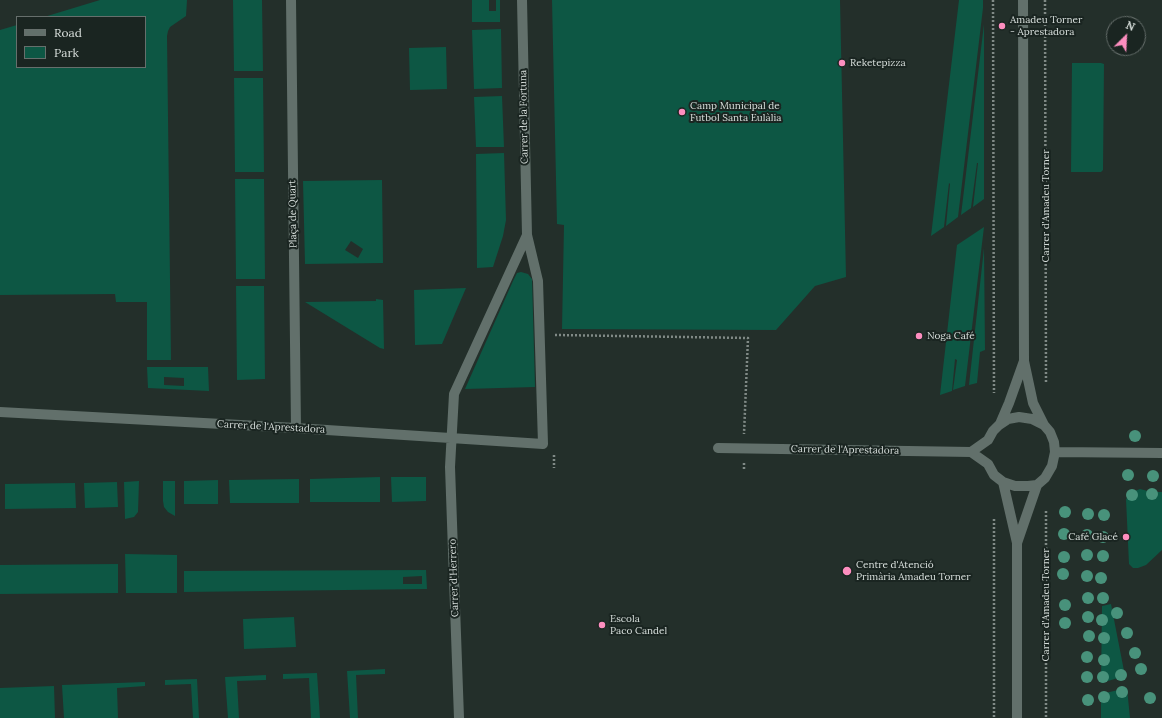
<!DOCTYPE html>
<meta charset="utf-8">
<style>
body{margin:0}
#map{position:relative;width:1162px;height:718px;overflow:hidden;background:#232f2a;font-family:Lora,serif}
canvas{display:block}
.legend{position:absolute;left:16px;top:16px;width:130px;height:52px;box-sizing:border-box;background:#1a2521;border:1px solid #666f6c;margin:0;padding:5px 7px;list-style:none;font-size:12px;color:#d8dfdc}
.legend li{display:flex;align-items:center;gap:8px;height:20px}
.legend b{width:20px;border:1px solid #666f6c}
.north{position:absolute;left:1106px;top:16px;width:40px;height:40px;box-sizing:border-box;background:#1a2521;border:1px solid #666f6c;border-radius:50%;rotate:24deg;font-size:11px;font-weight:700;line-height:16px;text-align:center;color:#d8dfdc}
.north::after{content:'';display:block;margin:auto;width:14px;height:18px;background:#fd8ebf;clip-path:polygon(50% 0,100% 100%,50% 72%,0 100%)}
</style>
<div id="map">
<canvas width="1162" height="718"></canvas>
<ul class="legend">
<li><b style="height:5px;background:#62706b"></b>Road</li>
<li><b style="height:11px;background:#0d5744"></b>Park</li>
</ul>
<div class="north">N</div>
</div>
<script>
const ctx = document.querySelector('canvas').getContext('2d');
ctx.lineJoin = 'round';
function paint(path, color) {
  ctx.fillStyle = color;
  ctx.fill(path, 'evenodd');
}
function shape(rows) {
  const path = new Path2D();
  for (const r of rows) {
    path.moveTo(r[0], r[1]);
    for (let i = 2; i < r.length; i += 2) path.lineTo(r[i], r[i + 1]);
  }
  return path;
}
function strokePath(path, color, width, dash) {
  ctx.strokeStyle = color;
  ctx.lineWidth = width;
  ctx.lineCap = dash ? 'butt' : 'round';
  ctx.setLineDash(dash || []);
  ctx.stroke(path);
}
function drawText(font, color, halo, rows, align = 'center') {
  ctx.font = font + ' Lora,serif';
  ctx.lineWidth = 4;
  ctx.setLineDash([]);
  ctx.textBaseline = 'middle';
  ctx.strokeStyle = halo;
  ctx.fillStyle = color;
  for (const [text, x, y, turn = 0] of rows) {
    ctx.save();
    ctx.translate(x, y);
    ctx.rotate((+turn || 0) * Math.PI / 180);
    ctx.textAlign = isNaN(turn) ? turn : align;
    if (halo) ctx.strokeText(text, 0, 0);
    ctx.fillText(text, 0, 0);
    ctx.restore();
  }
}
paint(shape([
 [100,0,187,0,186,16,170,27,168,31,167,36,171,360,147,360,147,302,116,302,115,294,0,295,0,30,17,25,17,67,145,67,145,17,44,17],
 [233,0,262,0,263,71,234,71],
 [472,0,489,0,489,11,496,11,496,0,500,0,500,22,472,22],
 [552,0,840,0,846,277,815,286,776,330,562,329,564,225,557,224],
 [959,0,983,0,983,8,958,217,946,226,950,184,949,183,944,227,931,236],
 [984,24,984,199,973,207,978,163,977,163,971,208,961,215],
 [501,29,502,88,474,89,472,30],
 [446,47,447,89,410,90,409,48],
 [1072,63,1101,63,1104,64,1103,170,1101,172,1071,172],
 [234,78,263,78,264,172,235,172],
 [502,96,504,147,476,147,474,97],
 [504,153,506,220,503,236,493,267,477,268,476,154],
 [235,179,264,179,265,279,236,279],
 [382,180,383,263,305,264,303,181],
 [351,241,363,249,358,258,345,250],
 [984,227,965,386,953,390,957,360,955,359,952,391,940,395,957,245],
 [984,248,985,350,980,352,977,383,969,385],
 [521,272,528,274,532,279,535,387,465,389,513,281,517,273],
 [236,286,264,286,265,379,237,380],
 [466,288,442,344,415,345,414,290],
 [376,299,383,300,384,349,380,348,305,302,376,301],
 [147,367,208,367,209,391,148,388],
 [164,377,184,378,184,386,164,385],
 [380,477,380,502,310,502,310,479],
 [391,477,426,477,426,501,392,502],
 [299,479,299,503,230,503,229,480],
 [218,480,218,504,184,504,184,481],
 [139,481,138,512,134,517,125,519,124,482],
 [163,481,175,481,175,516,168,512,164,507,163,501],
 [117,482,118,507,85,508,84,483],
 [75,483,76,508,5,509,5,484],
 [1140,489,1152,492,1162,492,1162,550,1146,565,1138,568,1133,568,1129,564,1126,499,1132,492],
 [125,554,177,555,177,593,126,593],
 [118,564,118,593,0,594,0,565],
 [426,570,427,589,184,592,184,571],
 [422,576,422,584,403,584,403,577],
 [1111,604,1125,676,1101,683,1102,606],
 [294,617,296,647,244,649,243,619],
 [385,669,385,674,356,675,358,718,350,718,347,671],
 [317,673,320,718,311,718,309,678,283,679,283,674],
 [266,675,266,680,237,681,239,718,228,718,225,677],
 [197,679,199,718,193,718,191,684,165,685,165,680],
 [145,682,145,686,117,688,118,718,64,718,62,685],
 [54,686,55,718,0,718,0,688],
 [1127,688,1130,718,1101,718,1101,694]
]), '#0d5744');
strokePath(shape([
 [993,0,994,393],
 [1045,0,1046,382],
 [555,335,748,338,744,434],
 [554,455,554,468],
 [744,463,744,469],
 [1046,511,1046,718],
 [994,519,994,718]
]), '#808a86', 2.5, [2, 2]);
strokePath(shape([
 [291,0,296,428],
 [1023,0,1024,361,1033,403,1044,425],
 [0,412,296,428,543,444,538,281,527,235,522,0],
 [1019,417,1032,419,1044,425,1050,432,1054,442,1055,452,1052,466,1045,478,1037,485,1028,486,1015,486,1003,482,994,475,988,464,971,452,988,440,993,431,999,425,1008,419,1019,417],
 [1000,424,1009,403,1024,361],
 [718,448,971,452],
 [1055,452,1162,453],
 [1003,482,1017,543,1017,718],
 [1017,543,1037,485],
 [459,718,450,467,454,394,527,235]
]), '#62706b', 10);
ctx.fillStyle = '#48927b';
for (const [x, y] of [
 [1135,436],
 [1128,475],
 [1153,476],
 [1152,494],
 [1132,495],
 [1065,512],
 [1088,514],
 [1104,515],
 [1064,534],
 [1087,535],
 [1103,537],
 [1087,555],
 [1103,556],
 [1064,557],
 [1063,574],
 [1087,576],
 [1101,578],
 [1088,598],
 [1103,598],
 [1065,605],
 [1117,613],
 [1088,617],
 [1102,620],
 [1065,623],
 [1127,633],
 [1089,636],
 [1104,638],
 [1135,653],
 [1087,657],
 [1104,660],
 [1141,669],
 [1121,675],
 [1087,677],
 [1103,677],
 [1122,692],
 [1104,697],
 [1150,698],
 [1088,700]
]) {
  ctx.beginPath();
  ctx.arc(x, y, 6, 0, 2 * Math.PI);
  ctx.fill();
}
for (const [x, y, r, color] of [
 [1002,26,4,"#fd8ebf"],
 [842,63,4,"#fd8ebf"],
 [682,112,4,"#fd8ebf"],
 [919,336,4,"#fd8ebf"],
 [1126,537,4,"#fd8ebf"],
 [847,571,5,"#fd8ebf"],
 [602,625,4,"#fd8ebf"]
]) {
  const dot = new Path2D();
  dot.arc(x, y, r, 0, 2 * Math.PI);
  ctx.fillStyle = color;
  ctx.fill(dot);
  strokePath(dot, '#1a2521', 1.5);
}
drawText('10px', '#d8dfdc', '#1a2521', [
 ["Amadeu Torner",1010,20],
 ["- Aprestadora",1010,32],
 ["Reketepizza",850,63],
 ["Camp Municipal de",690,106],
 ["Futbol Santa Eulàlia",690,118],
 ["Noga Café",927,336],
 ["Café Glacé",1118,537,"right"],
 ["Centre d'Atenció",856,565],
 ["Primària Amadeu Torner",856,577],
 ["Escola",610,619],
 ["Paco Candel",610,631]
], 'left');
drawText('10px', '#d8dfdc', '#1a2521', [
 ["Carrer de la Fortuna",524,117,-91],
 ["Carrer d'Amadeu Torner",1046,206,-90],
 ["Plaça de Quart",293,214,-91],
 ["Carrer de l'Aprestadora",271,427,3],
 ["Carrer de l'Aprestadora",845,450,1],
 ["Carrer d'Herrero",454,578,-92],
 ["Carrer d'Amadeu Torner",1046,605,-90]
]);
</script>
